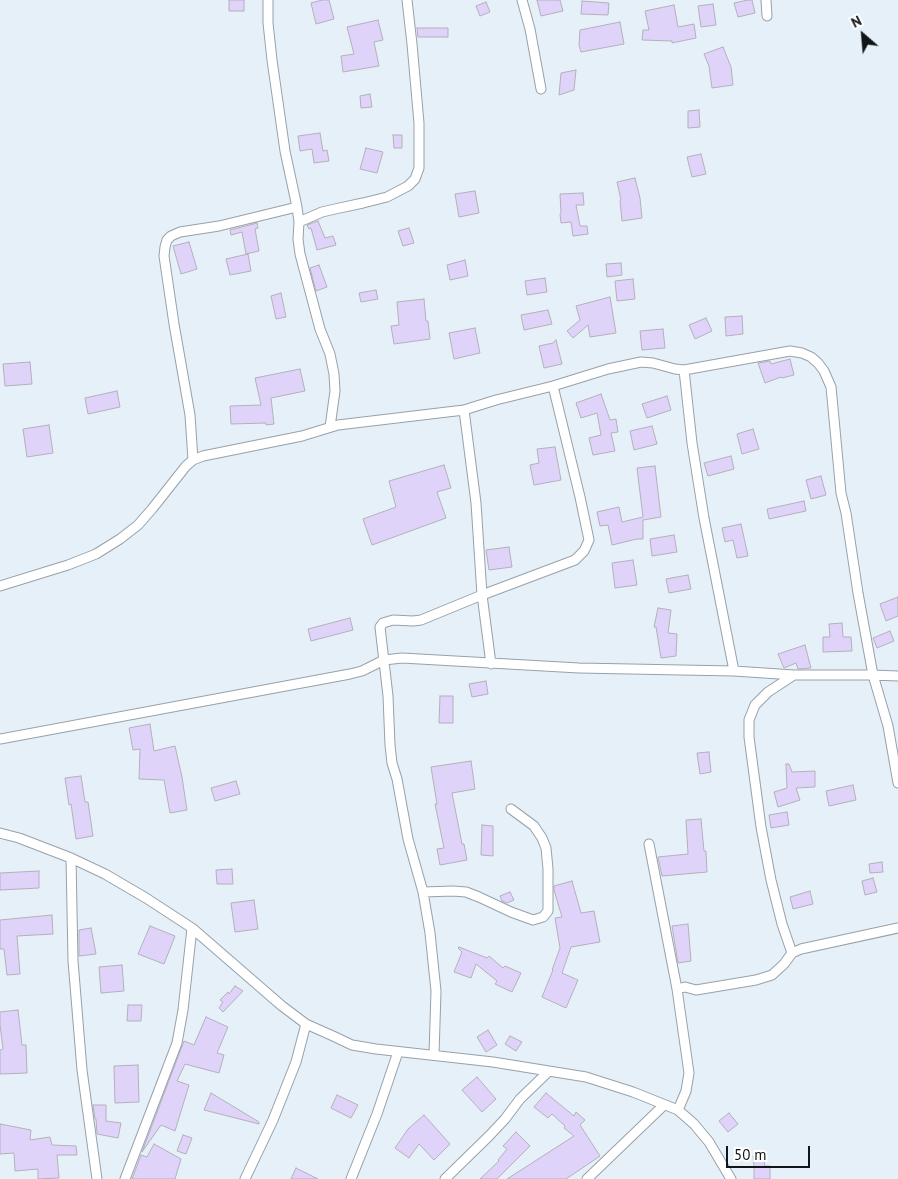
<!DOCTYPE html>
<style>
body{margin:0}
#map{position:relative;width:898px;height:1179px;overflow:hidden;background:#e6f0f8;font-family:"PT Sans",sans-serif}
canvas{display:block}
.north{position:absolute;left:838px;top:10px;width:50px;height:50px;-webkit-text-stroke:4px #fff;paint-order:stroke;rotate:333deg;font-size:14px;font-weight:700;line-height:20px;text-align:center;color:#111517}
.north::after{content:'';display:block;margin:auto;width:18px;height:22px;background:#111517;clip-path:polygon(50% 0,100% 100%,50% 72%,0 100%)}
.scale{position:absolute;left:726px;top:1146px;width:84px;height:22px;box-sizing:border-box;border:2px solid #111517;border-top:0;padding-left:6px;font-size:15px;line-height:18px;white-space:nowrap;color:#111517;-webkit-text-stroke:4px #fff;paint-order:stroke}
</style>
<div id="map">
<canvas width="898" height="1179"></canvas>
<div class="north">N</div>
<div class="scale">50 m</div>
</div>
<script>
const ctx = document.querySelector('canvas').getContext('2d');
ctx.lineJoin = 'round';
function paint(path, color) {
  ctx.fillStyle = color;
  ctx.fill(path, 'evenodd');
}
function shape(rows) {
  const path = new Path2D();
  for (const r of rows) {
    path.moveTo(r[0], r[1]);
    for (let i = 2; i < r.length; i += 2) path.lineTo(r[i], r[i + 1]);
  }
  return path;
}
function strokePath(path, color, width, dash) {
  ctx.strokeStyle = color;
  ctx.lineWidth = width;
  ctx.lineCap = dash ? 'butt' : 'round';
  ctx.setLineDash(dash || []);
  ctx.stroke(path);
}
const building = shape([
 [229,0,244,0,244,11,229,11,229,0],
 [322,0,329,0,334,19,316,24,311,3,322,0],
 [537,0,560,0,563,11,541,16,537,0],
 [748,0,752,0,755,13,738,17,734,3,748,0],
 [582,1,609,3,608,15,581,14,582,1],
 [486,2,490,12,480,16,476,6,486,2],
 [713,4,716,25,701,27,698,6,713,4],
 [674,5,678,27,694,24,696,38,672,43,672,41,642,40,643,30,649,30,645,11,674,5],
 [378,20,383,40,374,42,379,66,343,72,341,56,354,54,347,27,378,20],
 [620,22,624,44,581,52,579,45,580,30,620,22],
 [417,28,448,28,448,37,418,37,417,28],
 [723,47,731,67,733,85,712,88,709,66,704,54,723,47],
 [576,70,574,90,559,95,561,73,576,70],
 [370,94,372,107,361,108,360,96,370,94],
 [699,110,700,127,688,128,688,111,699,110],
 [320,133,323,151,327,150,329,161,314,163,312,149,300,151,298,136,320,133],
 [393,135,402,135,402,148,394,148,393,135],
 [366,148,383,152,377,173,360,169,366,148],
 [701,154,706,174,692,177,687,157,701,154],
 [635,178,640,198,642,218,622,221,620,201,621,200,617,182,635,178],
 [475,191,479,213,459,217,455,194,475,191],
 [583,193,584,205,576,205,580,226,587,226,588,234,573,236,571,222,561,223,560,214,561,213,560,194,583,193],
 [318,221,325,238,333,236,336,245,317,250,311,228,309,229,307,225,318,221],
 [257,223,258,228,255,229,259,251,246,254,242,232,231,235,230,230,257,223],
 [409,228,414,243,403,246,398,231,409,228],
 [189,242,197,269,181,274,173,246,189,242],
 [248,254,251,271,230,275,226,259,248,254],
 [465,260,468,276,450,280,447,265,465,260],
 [621,263,622,275,607,277,606,264,621,263],
 [319,265,327,287,316,291,310,268,319,265],
 [545,278,547,292,527,295,525,281,545,278],
 [633,279,635,299,617,301,615,281,633,279],
 [376,290,378,299,361,302,359,293,376,290],
 [281,293,286,317,276,319,271,296,281,293],
 [610,297,616,333,590,337,588,325,573,338,567,331,580,320,576,306,610,297],
 [424,299,426,321,428,321,430,339,394,344,391,326,399,325,397,302,424,299],
 [548,310,552,324,524,330,521,315,548,310],
 [742,316,743,334,726,336,725,317,742,316],
 [706,318,712,331,695,339,689,325,706,318],
 [475,328,480,353,454,359,449,333,475,328],
 [663,329,665,348,642,350,640,331,663,329],
 [556,340,562,364,544,368,539,346,553,343,556,340],
 [790,359,794,375,782,378,781,377,765,383,758,363,770,361,771,364,790,359],
 [30,362,32,384,5,386,3,364,30,362],
 [300,369,305,391,271,398,274,424,266,425,266,423,231,424,230,406,261,405,255,378,300,369],
 [117,391,120,407,88,414,85,398,117,391],
 [601,394,610,420,616,419,618,432,611,433,615,451,593,455,589,438,601,435,597,413,581,418,576,403,601,394],
 [667,396,671,410,647,418,642,404,667,396],
 [49,425,53,453,27,457,23,429,49,425],
 [652,426,657,444,634,450,630,431,652,426],
 [753,429,759,449,742,454,737,434,753,429],
 [555,447,561,480,534,485,530,465,539,463,537,449,555,447],
 [731,456,734,469,708,476,704,463,731,456],
 [444,465,451,488,437,492,446,518,372,545,363,519,396,507,389,481,444,465],
 [655,466,661,517,643,520,643,539,637,539,612,545,608,525,600,526,597,512,619,507,622,522,643,517,637,468,655,466],
 [821,476,826,495,811,499,806,480,821,476],
 [804,501,806,511,769,519,767,509,804,501],
 [741,524,748,556,737,558,733,540,725,542,722,528,741,524],
 [674,535,677,552,652,556,650,539,674,535],
 [509,547,512,567,489,570,486,550,509,547],
 [633,560,637,585,615,588,612,563,633,560],
 [688,575,691,589,669,593,666,579,688,575],
 [898,597,898,616,886,621,880,604,898,597],
 [658,608,671,610,668,633,677,634,676,656,661,658,656,627,654,627,658,608],
 [350,618,353,630,311,641,308,629,350,618],
 [842,623,843,637,851,637,852,651,823,652,823,637,830,637,829,624,842,623],
 [890,631,894,641,877,648,873,638,890,631],
 [805,645,811,668,798,669,796,663,784,668,778,654,805,645],
 [486,681,488,694,472,697,469,684,486,681],
 [440,696,453,696,453,723,439,723,440,696],
 [150,724,154,751,175,746,182,777,187,810,170,813,164,780,139,779,140,749,133,750,129,728,150,724],
 [709,752,711,772,700,774,697,753,709,752],
 [471,761,475,789,452,793,462,844,464,844,467,860,440,865,437,849,444,848,435,804,437,804,431,767,471,761],
 [786,764,789,764,792,772,815,771,815,787,796,788,800,800,778,807,774,792,787,788,786,764],
 [81,776,85,802,88,802,93,836,76,839,71,804,69,805,65,778,81,776],
 [236,781,240,794,215,801,211,788,236,781],
 [853,785,856,800,829,806,826,791,853,785],
 [787,812,789,825,771,828,769,815,787,812],
 [701,819,704,851,706,851,707,872,662,876,658,857,688,854,686,820,701,819],
 [482,825,493,826,493,856,481,855,482,825],
 [882,862,883,872,870,873,869,864,882,862],
 [232,869,233,884,217,884,216,870,232,869],
 [39,871,39,888,0,890,0,873,39,871],
 [873,878,877,892,865,895,862,881,873,878],
 [572,881,581,913,594,911,600,942,571,947,562,973,578,980,566,1008,542,997,553,970,552,970,560,948,555,918,562,917,554,890,554,886,572,881],
 [810,891,813,904,793,909,790,897,810,891],
 [510,892,514,900,507,903,502,901,500,896,510,892],
 [254,900,258,929,235,932,231,903,254,900],
 [52,915,53,934,17,936,20,974,7,975,4,949,0,949,0,920,52,915],
 [688,924,691,961,678,963,672,926,688,924],
 [150,926,175,936,164,964,138,954,150,926],
 [91,928,96,954,79,956,79,930,91,928],
 [459,947,487,958,489,956,503,968,505,966,521,973,512,992,495,984,497,981,476,964,471,978,454,972,462,952,458,948,459,947],
 [122,965,124,991,101,993,99,967,122,965],
 [235,986,243,991,223,1012,219,1008,223,1002,220,1000,228,992,229,994,235,986],
 [128,1005,142,1005,141,1021,127,1021,128,1005],
 [18,1010,22,1045,26,1045,27,1073,0,1074,0,1050,3,1049,0,1025,0,1012,18,1010],
 [206,1017,228,1027,217,1053,224,1055,219,1073,185,1064,177,1081,189,1085,175,1131,161,1125,142,1152,184,1041,194,1045,206,1017],
 [488,1030,497,1045,486,1052,477,1037,488,1030],
 [510,1036,522,1042,516,1051,505,1044,510,1036],
 [138,1065,139,1102,115,1103,114,1066,138,1065],
 [477,1077,496,1099,482,1112,462,1090,477,1077],
 [211,1093,259,1122,259,1124,204,1110,211,1093],
 [546,1093,574,1116,576,1112,585,1120,580,1125,600,1156,566,1179,507,1179,574,1136,564,1128,565,1126,552,1114,548,1118,534,1107,546,1093],
 [337,1095,358,1105,351,1118,331,1108,337,1095],
 [93,1105,106,1105,106,1121,121,1123,118,1138,97,1134,96,1119,95,1119,93,1105],
 [729,1113,738,1124,728,1132,719,1121,729,1113],
 [424,1115,450,1144,434,1160,419,1144,409,1158,395,1148,408,1129,424,1115],
 [0,1124,31,1130,30,1140,50,1137,52,1145,76,1146,77,1155,57,1155,59,1178,38,1179,38,1169,15,1171,14,1153,0,1154,0,1124],
 [516,1132,530,1146,497,1179,480,1179,499,1161,498,1160,507,1149,503,1146,516,1132],
 [183,1135,192,1138,186,1154,177,1151,183,1135],
 [154,1144,181,1159,175,1179,132,1179,141,1155,147,1157,154,1144],
 [763,1154,765,1166,770,1166,770,1179,754,1179,754,1166,753,1156,763,1154],
 [296,1168,318,1179,291,1179,296,1168]
]);
paint(building, '#e0d3fa');
strokePath(building, '#b3b0ba', 1);
const street = shape([
 [268,0,268,23,272,60,285,151,297,207,299,222,298,239,300,254,320,329,330,354,334,374,335,391,330,427],
 [522,0,530,29,541,89],
 [766,0,767,16],
 [299,222,322,212,335,209,363,203,387,197,408,186,415,179,419,168,419,123,412,44,407,0],
 [684,370,692,443,704,518,734,671],
 [464,410,476,503,482,595,491,664],
 [193,460,190,415,174,324,164,256,165,247,167,240,171,236,180,232,219,226,297,207],
 [0,586,68,565,96,554,120,539,138,525,152,509,186,466,193,460,203,456,302,436,338,425,464,410,496,400,553,386,608,369,641,362,653,363,675,369,684,370,790,351,802,353,811,357,818,363,824,371,831,387,841,493,846,513,858,593,873,675,888,726,898,783],
 [0,739,350,674,362,671,384,660,402,658,579,668,734,671,794,675,873,675,898,676],
 [0,833,19,838,71,858,105,874,146,898,192,928,282,1006,306,1024,333,1036,352,1045,376,1049,493,1062,586,1077,633,1092,678,1110,694,1124,709,1142,731,1179],
 [649,844,677,989],
 [71,858,73,961,82,1070,97,1179],
 [423,892,453,891,466,892,479,897,511,912,533,920,543,917,548,911,548,869,546,848,542,838,534,826,511,809],
 [792,953,782,924,771,880,761,827,749,737,749,720,755,705,768,692,794,675],
 [434,1055,436,991,430,933,423,892,408,839,397,779,392,763,390,745,388,696,380,627,383,623,393,620,413,621,421,620,482,595,575,560,584,551,589,540,580,497,553,386],
 [678,1110,686,1091,689,1073,677,989,685,987,696,990,756,980,772,975,784,964,792,953,801,949,898,928],
 [125,1179,177,1043,183,1010,192,928],
 [245,1179,273,1120,296,1062,306,1024],
 [351,1179,377,1114,398,1052],
 [445,1179,489,1136,505,1119,520,1099,549,1071],
 [587,1179,664,1105]
]);
strokePath(street, '#98a1a9', 11);
strokePath(street, '#fff', 9);
</script>
